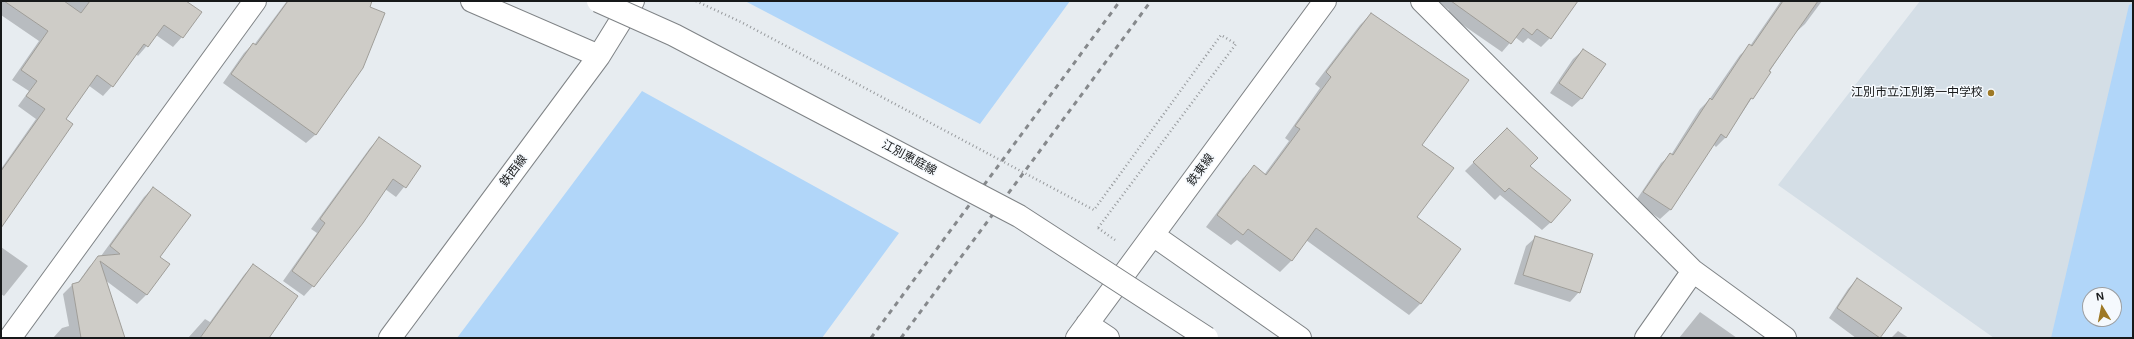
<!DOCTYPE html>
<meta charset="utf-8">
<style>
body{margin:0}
#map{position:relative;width:2134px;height:339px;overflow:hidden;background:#e7ecf0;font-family:Helvetica,sans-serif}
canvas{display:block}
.frame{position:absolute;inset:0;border:2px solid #17191a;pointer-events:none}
.north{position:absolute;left:2082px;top:287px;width:40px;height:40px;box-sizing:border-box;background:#f5f9fd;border:1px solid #9c9fa2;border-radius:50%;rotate:350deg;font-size:11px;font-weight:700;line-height:16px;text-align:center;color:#17191a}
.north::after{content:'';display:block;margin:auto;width:14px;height:18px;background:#9e7925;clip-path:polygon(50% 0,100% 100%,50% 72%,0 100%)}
</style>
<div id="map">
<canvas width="2134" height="339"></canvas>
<div class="frame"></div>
<div class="north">N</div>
</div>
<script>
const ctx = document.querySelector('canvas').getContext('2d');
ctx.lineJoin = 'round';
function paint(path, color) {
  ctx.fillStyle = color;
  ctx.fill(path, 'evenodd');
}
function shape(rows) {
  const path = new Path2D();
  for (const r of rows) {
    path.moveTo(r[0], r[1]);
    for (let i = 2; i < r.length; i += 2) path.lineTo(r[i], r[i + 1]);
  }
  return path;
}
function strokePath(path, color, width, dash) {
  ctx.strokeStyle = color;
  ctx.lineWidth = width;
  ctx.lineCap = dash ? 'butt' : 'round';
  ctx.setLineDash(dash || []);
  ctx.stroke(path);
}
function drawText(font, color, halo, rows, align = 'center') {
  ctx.font = font + ' Helvetica,"Noto Sans JP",sans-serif';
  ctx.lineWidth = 3;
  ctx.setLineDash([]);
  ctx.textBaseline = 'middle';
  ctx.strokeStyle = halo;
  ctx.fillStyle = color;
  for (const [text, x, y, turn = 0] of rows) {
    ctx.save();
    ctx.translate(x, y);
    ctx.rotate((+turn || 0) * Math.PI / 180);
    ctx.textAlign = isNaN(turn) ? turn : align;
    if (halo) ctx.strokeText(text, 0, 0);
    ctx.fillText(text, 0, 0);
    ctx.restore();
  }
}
paint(shape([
 [1920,1,2133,1,2133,338,1994,338,1778,185],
 [2090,295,2114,295,2114,319,2090,319]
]), '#d4dee6');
paint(shape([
 [745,1,1070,1,980,124],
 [2133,3,2133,338,2051,338,2129,5],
 [2090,295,2114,295,2114,319,2090,319],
 [642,91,899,233,822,338,457,338]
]), '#b1d6f9');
paint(shape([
 [1,1,184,1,182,37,173,47,156,35,138,56,136,54,112,86,103,96,88,85,64,119,1,226,1,169,36,119,18,106,29,91,12,80,39,41,1,15],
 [287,1,371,1,368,7,362,68,315,135,306,143,223,83,244,53,253,44,254,45],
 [1438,1,1562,1,1572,8,1550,38,1541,47,1528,38,1523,43,1515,37,1502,52,1447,14,1449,10],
 [1781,1,1822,1,1805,24,1795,33,1726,137,1716,147,1713,144,1670,210,1660,219,1635,202,1661,163,1671,155,1700,109,1709,100,1740,55,1750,46],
 [1371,14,1421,146,1416,217,1459,249,1420,304,1409,315,1306,240,1291,261,1280,272,1237,240,1231,245,1206,227,1243,178,1254,167,1264,175,1289,141,1285,138,1320,88,1315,84,1360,25],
 [1583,50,1582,98,1572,107,1550,93,1573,59],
 [1507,129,1528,166,1551,222,1542,230,1500,195,1495,200,1465,171],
 [380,138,420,167,396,197,385,189,313,286,304,296,283,281,317,233,311,229,370,148],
 [153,188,159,258,146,295,137,304,105,280,124,338,53,338,62,328,69,326,63,294,72,285,77,284,89,267,101,256,144,197],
 [1536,237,1579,292,1570,302,1514,284,1526,246],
 [1,247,28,266,4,296,1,294],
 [253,265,268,338,188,338,205,319,210,322,244,275],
 [1857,279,1900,309,1879,338,1856,338,1829,318,1848,289],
 [1700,312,1737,338,1679,338],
 [1898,331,1909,338,1891,338]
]), '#0003');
const building = shape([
 [4,1,64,1,81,13,90,1,186,1,202,12,183,38,164,25,148,47,144,44,113,87,97,75,66,119,73,124,1,228,1,171,45,109,26,96,37,81,21,70,48,31,4,1],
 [288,1,372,1,370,7,385,13,363,68,316,135,231,74,253,43,256,45,288,1],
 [1451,1,1578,1,1551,39,1537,29,1532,35,1523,28,1511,44,1451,1],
 [1783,1,1818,1,1769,71,1771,72,1753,99,1751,98,1726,138,1721,134,1671,210,1643,192,1670,153,1673,155,1710,98,1712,100,1749,44,1752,46,1783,1],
 [1371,13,1469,80,1422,145,1454,168,1417,217,1461,249,1421,304,1316,228,1292,261,1248,229,1243,235,1217,215,1254,165,1266,175,1300,129,1295,126,1331,77,1326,72,1371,13],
 [1583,49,1606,64,1582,99,1559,83,1583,49],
 [1507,128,1538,158,1530,166,1571,200,1551,223,1509,188,1505,192,1473,162,1507,128],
 [379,137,421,166,406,188,393,179,363,223,314,287,292,271,325,223,320,219,379,137],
 [153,187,191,215,160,257,170,264,147,295,100,261,125,338,81,338,72,284,79,282,98,256,120,254,110,246,153,187],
 [1535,236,1593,254,1580,293,1523,275,1535,236],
 [253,264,298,296,269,338,200,338,253,264],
 [1857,278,1902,308,1880,338,1837,308,1857,278]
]);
paint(building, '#ceccc7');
strokePath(building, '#9f9d98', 1);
const minor = shape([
 [472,1,599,56],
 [1422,1,1693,271,1785,338],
 [1153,235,1300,338],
 [1087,324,1108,338],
 [10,338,255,1],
 [390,338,599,56,633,1],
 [1077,338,1325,1],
 [1646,338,1693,271]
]);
strokePath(minor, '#7f8386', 24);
strokePath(shape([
 [1098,228,1115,240]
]), '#96999c', 2.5, [1, 3]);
strokePath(minor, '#fff', 22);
strokePath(shape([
 [871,338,1120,1],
 [901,338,1151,1]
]), '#86898c', 3, [5, 5]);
const majorBridge = shape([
 [598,1,674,35,1019,216,1207,338]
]);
strokePath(majorBridge, '#7f8386', 24, []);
strokePath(shape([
 [696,1,741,22,1094,210,1221,35,1236,44,1098,228]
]), '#96999c', 2.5, [1, 3]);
strokePath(majorBridge, '#fff', 22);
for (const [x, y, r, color] of [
 [1991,93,4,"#9e7925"]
]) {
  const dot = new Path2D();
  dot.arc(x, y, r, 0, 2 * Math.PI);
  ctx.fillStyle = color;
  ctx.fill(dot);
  strokePath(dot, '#f5f9fd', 1.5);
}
drawText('12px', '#17191a', '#f5f9fd', [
 ["江別市立江別第一中学校",1983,93]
], 'right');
drawText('12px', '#17191a', '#f5f9fd', [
 ["江別恵庭線",909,158,28],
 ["鉄東線",1201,170,-54],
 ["鉄西線",514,171,-53]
]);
</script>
